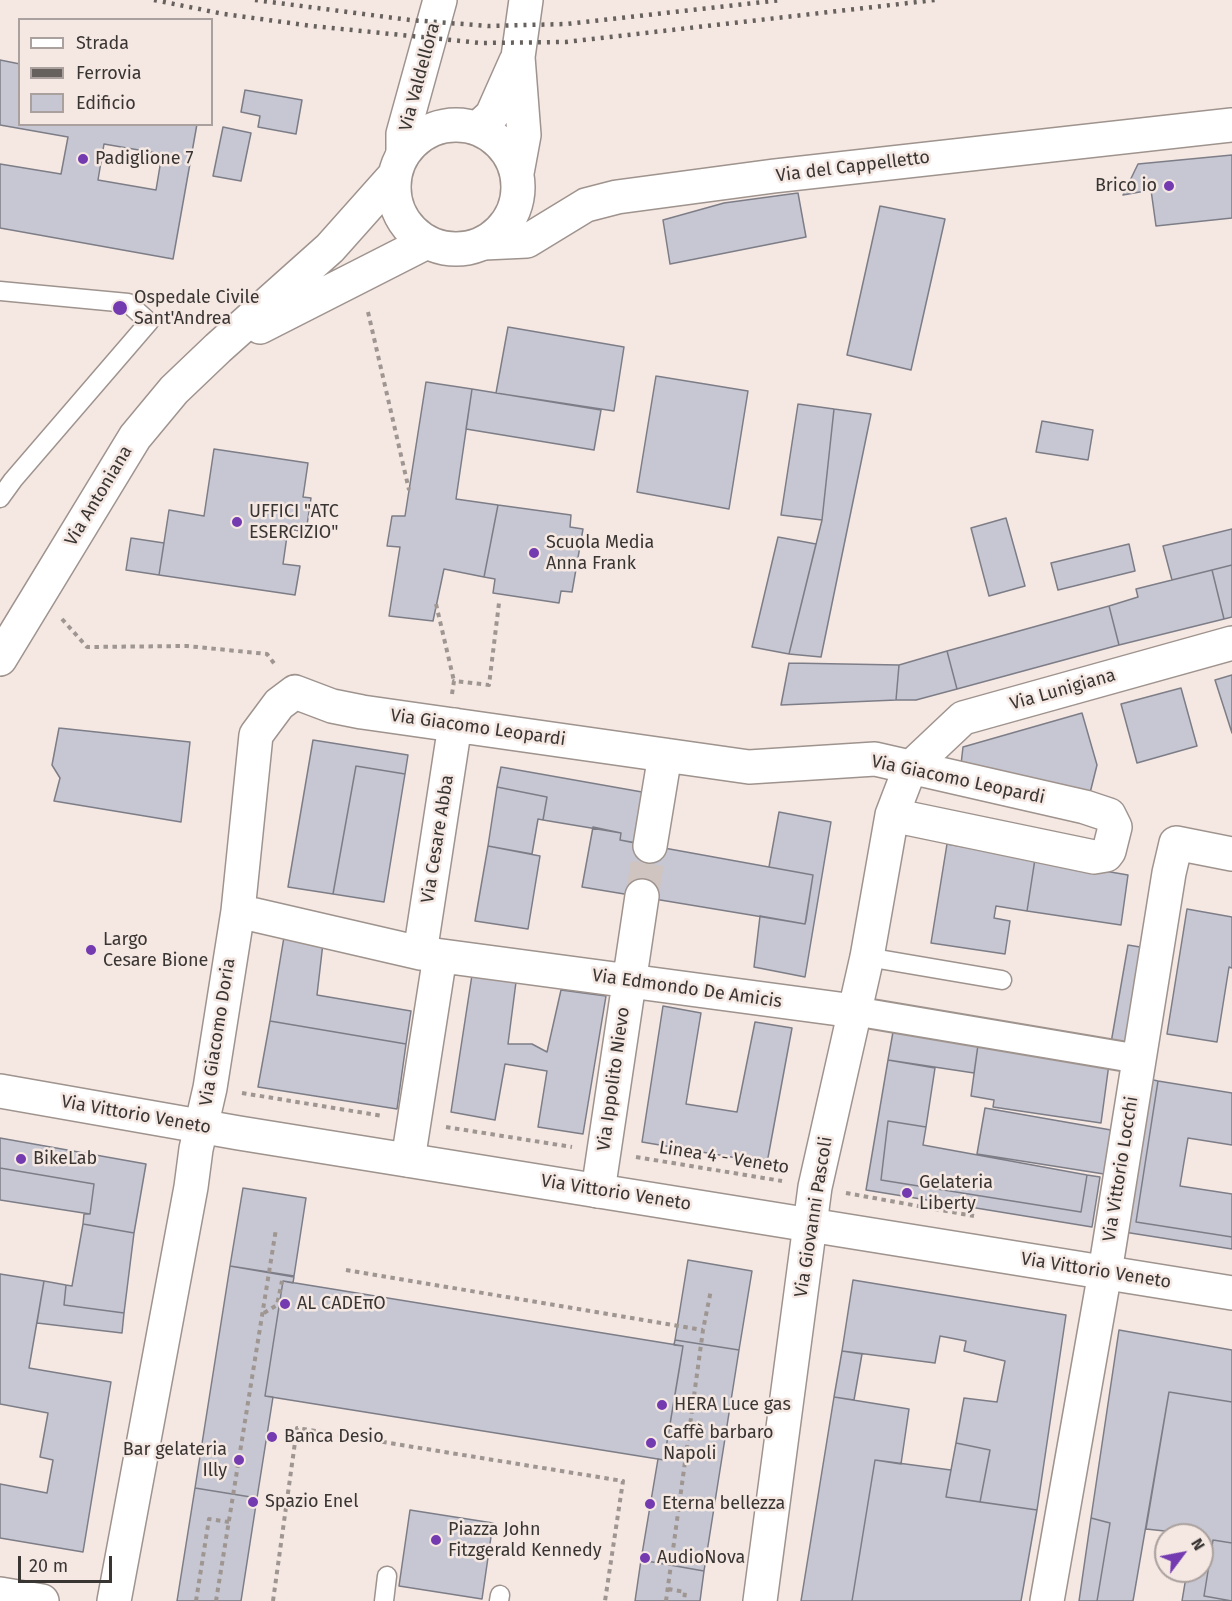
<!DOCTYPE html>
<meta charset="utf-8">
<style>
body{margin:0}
#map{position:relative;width:1232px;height:1601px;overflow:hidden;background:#f5e8e3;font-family:"Fira Sans",sans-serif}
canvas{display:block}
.legend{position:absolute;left:18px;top:18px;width:195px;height:108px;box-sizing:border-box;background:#f5e8e3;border:2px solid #aaa09d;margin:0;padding:8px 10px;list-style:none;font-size:18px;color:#393533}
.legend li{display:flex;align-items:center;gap:12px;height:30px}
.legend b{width:30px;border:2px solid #aaa09d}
.north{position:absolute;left:1154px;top:1523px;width:60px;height:60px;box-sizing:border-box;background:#f5e8e3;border:2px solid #aaa09d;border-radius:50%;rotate:58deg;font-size:16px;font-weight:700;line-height:24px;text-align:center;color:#393533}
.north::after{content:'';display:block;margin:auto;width:21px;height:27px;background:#743ab0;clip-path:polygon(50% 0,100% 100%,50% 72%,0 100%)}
.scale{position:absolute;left:18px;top:1556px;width:94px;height:27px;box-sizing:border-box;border:3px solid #393533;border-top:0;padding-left:8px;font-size:18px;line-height:21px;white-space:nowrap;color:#393533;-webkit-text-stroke:4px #f5e8e3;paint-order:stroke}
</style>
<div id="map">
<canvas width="1232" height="1601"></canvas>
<ul class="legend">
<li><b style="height:8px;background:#fff"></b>Strada</li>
<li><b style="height:8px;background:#67615e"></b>Ferrovia</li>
<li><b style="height:16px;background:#c6c7d2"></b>Edificio</li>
</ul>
<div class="north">N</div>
<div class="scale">20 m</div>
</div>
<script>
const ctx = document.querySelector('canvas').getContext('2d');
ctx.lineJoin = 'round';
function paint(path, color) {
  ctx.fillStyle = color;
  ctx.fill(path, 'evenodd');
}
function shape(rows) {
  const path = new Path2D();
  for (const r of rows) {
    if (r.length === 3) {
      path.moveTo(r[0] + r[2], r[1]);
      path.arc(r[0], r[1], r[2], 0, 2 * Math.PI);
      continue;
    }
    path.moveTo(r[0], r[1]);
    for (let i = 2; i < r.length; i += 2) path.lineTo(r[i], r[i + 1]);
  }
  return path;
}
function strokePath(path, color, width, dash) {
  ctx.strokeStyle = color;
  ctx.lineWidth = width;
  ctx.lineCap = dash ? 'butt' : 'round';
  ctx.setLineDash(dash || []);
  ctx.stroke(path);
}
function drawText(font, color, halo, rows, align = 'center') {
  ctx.font = font + ' "Fira Sans",sans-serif';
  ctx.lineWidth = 5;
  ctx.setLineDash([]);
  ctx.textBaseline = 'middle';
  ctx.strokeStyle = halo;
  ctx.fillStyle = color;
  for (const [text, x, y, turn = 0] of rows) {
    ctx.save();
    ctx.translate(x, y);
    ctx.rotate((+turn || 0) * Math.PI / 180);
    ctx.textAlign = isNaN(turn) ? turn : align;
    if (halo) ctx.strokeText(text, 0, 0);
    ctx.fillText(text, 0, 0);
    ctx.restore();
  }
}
const building = shape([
 [0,60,20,64,20,124,197,124,173,259,0,228,0,164,61,174,68,137,0,125,0,60],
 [104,144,162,154,156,190,98,180,104,144],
 [245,90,302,100,296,134,258,127,260,116,241,112,245,90],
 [223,127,251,133,241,181,213,176,223,127],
 [1232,155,1232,218,1156,226,1151,190,1123,195,1138,164,1232,155],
 [798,193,806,237,670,264,663,220,724,203,798,193],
 [880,206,945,219,911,370,847,355,880,206],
 [508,327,624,347,614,411,496,393,508,327],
 [656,376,748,391,729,509,637,492,656,376],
 [426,382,472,389,456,499,498,505,484,577,444,569,433,621,389,616,400,547,387,546,392,516,405,516,426,382],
 [472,389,601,410,594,450,466,429,472,389],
 [798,404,834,409,822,520,781,515,798,404],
 [834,409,871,414,821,657,789,654,822,520,834,409],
 [1042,421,1093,430,1088,460,1036,452,1042,421],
 [214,449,308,463,303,497,311,498,306,532,288,529,283,564,300,566,295,595,159,575,169,510,204,516,214,449],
 [498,505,571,515,570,527,583,529,572,592,561,591,559,603,493,593,495,579,484,577,498,505],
 [1006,518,1025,586,989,596,971,528,1006,518],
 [1232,529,1232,565,1172,580,1163,546,1232,529],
 [778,537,816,544,789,654,752,647,778,537],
 [131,538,164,543,159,575,126,570,131,538],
 [1129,544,1135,571,1058,590,1051,563,1129,544],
 [1232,565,1232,617,1224,619,1212,570,1232,565],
 [1212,570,1224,619,1119,645,1109,606,1138,597,1136,589,1212,570],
 [1109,606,1119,645,957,689,947,651,1109,606],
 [947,651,957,689,916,700,896,700,899,665,947,651],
 [789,663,899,665,896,700,781,705,789,663],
 [1232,675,1232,733,1215,680,1232,675],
 [1181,688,1197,746,1137,763,1121,704,1181,688],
 [1082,713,1097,765,1090,793,960,773,963,747,1082,713],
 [59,728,190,742,181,822,54,801,60,778,52,765,59,728],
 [313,740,408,755,405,774,356,766,333,894,288,887,313,740],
 [356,766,405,774,384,902,333,894,356,766],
 [501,767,642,792,635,843,620,840,621,833,543,820,547,797,497,787,501,767],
 [497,787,547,797,543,820,538,819,532,854,488,846,497,787],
 [779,812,831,822,805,977,754,967,760,916,805,924,806,920,813,875,769,867,779,812],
 [593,827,621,833,620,840,813,875,805,924,582,887,593,827],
 [947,844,1035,859,1027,911,996,906,994,918,1010,921,1005,954,931,943,947,844],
 [488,846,540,856,528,929,475,921,488,846],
 [1035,859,1128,875,1121,925,1027,911,1035,859],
 [1187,909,1232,917,1232,968,1229,967,1217,1042,1167,1034,1187,909],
 [284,937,323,943,317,995,411,1011,406,1044,270,1021,284,937],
 [1128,945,1152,949,1135,1047,1111,1043,1128,945],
 [472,975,516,982,508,1044,532,1044,547,1052,561,990,606,996,583,1134,538,1127,547,1071,505,1064,495,1120,451,1112,472,975],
 [663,1006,701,1013,686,1104,737,1112,755,1022,792,1028,767,1163,642,1142,663,1006],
 [270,1021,406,1044,397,1109,258,1087,270,1021],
 [893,1032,978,1045,974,1073,888,1060,893,1032],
 [978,1045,1109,1064,1101,1123,993,1107,994,1100,971,1096,978,1045],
 [888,1060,935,1068,926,1127,888,1121,881,1180,1081,1212,1087,1175,1100,1177,1092,1227,866,1190,888,1060],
 [1149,1079,1158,1081,1136,1222,1232,1237,1232,1249,1124,1232,1149,1079],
 [1158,1081,1232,1093,1232,1145,1188,1138,1180,1186,1232,1194,1232,1237,1136,1222,1158,1081],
 [985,1108,1111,1130,1104,1174,977,1154,985,1108],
 [888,1121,926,1127,923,1145,1087,1175,1081,1212,881,1180,888,1121],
 [0,1138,146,1164,134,1233,83,1224,84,1214,90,1214,94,1184,0,1168,0,1138],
 [0,1168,94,1184,90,1214,0,1200,0,1168],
 [243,1188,306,1198,294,1276,230,1266,243,1188],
 [83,1224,134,1233,124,1313,64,1305,66,1285,72,1286,83,1224],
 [688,1260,752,1271,739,1350,675,1340,688,1260],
 [230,1266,294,1277,293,1283,283,1281,265,1396,273,1397,257,1498,195,1488,230,1266],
 [0,1274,44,1281,29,1368,111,1382,83,1552,0,1538,0,1484,47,1493,53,1460,40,1457,48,1413,0,1404,0,1274],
 [853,1280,1066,1315,1037,1510,980,1502,990,1450,956,1443,964,1398,997,1402,1005,1361,964,1351,966,1341,940,1336,935,1363,842,1351,853,1280],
 [44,1281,66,1285,64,1305,124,1313,122,1333,37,1323,44,1281],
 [283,1281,683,1346,664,1460,265,1396,283,1281],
 [1119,1330,1232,1350,1232,1402,1169,1392,1133,1601,1097,1601,1110,1523,1091,1518,1119,1330],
 [675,1340,739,1350,704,1571,641,1560,658,1459,664,1460,679,1371,683,1346,674,1345,675,1340],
 [842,1351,862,1354,854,1400,834,1397,842,1351],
 [1169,1392,1232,1402,1232,1543,1213,1540,1204,1596,1232,1601,1182,1601,1187,1571,1202,1571,1202,1535,1146,1529,1169,1392],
 [834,1397,909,1409,901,1464,875,1460,852,1601,801,1601,834,1397],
 [956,1443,990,1450,980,1502,946,1497,956,1443],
 [875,1460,951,1470,946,1497,1037,1510,1021,1601,852,1601,875,1460],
 [195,1488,257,1498,241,1601,177,1601,195,1488],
 [410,1510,493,1523,482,1599,399,1586,410,1510],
 [1091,1518,1110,1523,1097,1601,1079,1601,1091,1518],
 [1213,1540,1232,1543,1232,1601,1204,1596,1213,1540],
 [641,1560,704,1571,700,1601,635,1601,641,1560]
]);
paint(building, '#c6c7d2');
strokePath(building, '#7d7d87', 1.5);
strokePath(shape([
 [642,896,650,846]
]), '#cfc4c0', 33, [33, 16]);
const service = shape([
 [0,291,128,303,149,322,13,480,0,498],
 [867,957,1002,980],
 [384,1601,387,1576],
 [499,1601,500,1595]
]);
const pedestrian = shape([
 [854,1011,1139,1059]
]);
const minor = shape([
 [403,154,403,134,440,0],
 [484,243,527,241,586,205,617,197,774,176,1232,125],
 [650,846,665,755],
 [238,911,420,953,854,1011],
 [420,953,455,725],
 [408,1160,440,956],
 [598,1191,642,896],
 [0,1594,42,1601],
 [114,1601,191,1187,196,1149,210,1088,238,911,256,735,279,704,295,692,332,706,362,712,749,767,875,759,1085,807,1109,815,1115,827,1109,851,1106,855,1094,857,892,815],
 [760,1601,815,1187,867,957,892,815,910,768,963,718,1232,643],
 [1047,1601,1105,1272,1169,873,1176,843,1232,854]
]);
const tertiary = shape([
 [456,187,62],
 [478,128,492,115,516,61],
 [517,173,524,135,518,57,526,0],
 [260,327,427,242],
 [0,659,135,437,174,390,218,348,330,248,395,175],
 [0,1091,239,1133,1232,1293]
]);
strokePath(service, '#9f938e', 21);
strokePath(pedestrian, '#9f938e', 32);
strokePath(minor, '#9f938e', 36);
strokePath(tertiary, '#9f938e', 36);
strokePath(shape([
 [368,312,409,490],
 [436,604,454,681],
 [62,619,87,647,187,646,267,654,276,666],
 [452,694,454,681,489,685,499,603],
 [242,1093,383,1116],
 [446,1127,572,1147],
 [636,1157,782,1181],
 [846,1193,974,1216],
 [346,1270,703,1330],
 [264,1313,277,1305,282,1281],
 [668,1589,685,1592,684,1601],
 [196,1601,209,1519,229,1522],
 [216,1601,276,1229],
 [273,1601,297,1428,623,1481,605,1601],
 [666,1601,703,1330,711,1290]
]), '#9f9692', 4, [4.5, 4.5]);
strokePath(service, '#fff', 18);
strokePath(pedestrian, '#fff', 28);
strokePath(minor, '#fff', 33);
strokePath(tertiary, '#fff', 33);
strokePath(shape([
 [154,0,224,14,312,26,481,43,566,42,935,0],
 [255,0,410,20,489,26,566,24,781,0]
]), '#67615e', 4.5, [3, 6]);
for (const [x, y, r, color] of [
 [83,159,6,"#743ab0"],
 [1169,186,6,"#743ab0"],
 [120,308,8,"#743ab0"],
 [237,522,6,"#743ab0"],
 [534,553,6,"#743ab0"],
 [91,950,6,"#743ab0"],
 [21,1159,6,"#743ab0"],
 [907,1193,6,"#743ab0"],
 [285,1304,6,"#743ab0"],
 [662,1405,6,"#743ab0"],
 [272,1437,6,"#743ab0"],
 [651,1443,6,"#743ab0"],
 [239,1460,6,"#743ab0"],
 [253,1502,6,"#743ab0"],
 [650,1504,6,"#743ab0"],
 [436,1540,6,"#743ab0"],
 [645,1558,6,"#743ab0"]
]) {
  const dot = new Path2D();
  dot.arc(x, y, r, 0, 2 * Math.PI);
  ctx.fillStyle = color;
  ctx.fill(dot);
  strokePath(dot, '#f5e8e3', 2);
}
drawText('18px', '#393533', '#f5e8e3', [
 ["Via Valdellora",420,77,-75],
 ["Via del Cappelletto",853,167,-7],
 ["Via Antoniana",99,496,-59],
 ["Via Lunigiana",1063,690,-16],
 ["Via Giacomo Leopardi",478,728,8],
 ["Via Giacomo Leopardi",958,780,12],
 ["Via Cesare Abba",438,839,-81],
 ["Via Edmondo De Amicis",687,989,8],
 ["Via Giacomo Doria",218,1032,-81],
 ["Via Ippolito Nievo",614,1079,-82],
 ["Via Vittorio Veneto",136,1115,10],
 ["Linea 4 - Veneto",724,1158,9],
 ["Via Vittorio Locchi",1121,1169,-81],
 ["Via Vittorio Veneto",616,1193,9],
 ["Via Giovanni Pascoli",814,1217,-81],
 ["Via Vittorio Veneto",1096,1271,9]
]);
drawText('18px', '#393533', '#f5e8e3', [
 ["Padiglione 7",95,159],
 ["Brico io",1157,186,"right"],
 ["Ospedale Civile",134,298],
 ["Sant'Andrea",134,319],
 ["UFFICI \"ATC",249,512],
 ["ESERCIZIO\"",249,533],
 ["Scuola Media",546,543],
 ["Anna Frank",546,564],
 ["Largo",103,940],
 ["Cesare Bione",103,961],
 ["BikeLab",33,1159],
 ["Gelateria",919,1183],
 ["Liberty",919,1204],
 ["AL CADEπO",297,1304],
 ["HERA Luce gas",674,1405],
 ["Caffè barbaro",663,1433],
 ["Napoli",663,1454],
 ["Banca Desio",284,1437],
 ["Bar gelateria",227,1450,"right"],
 ["Illy",227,1471,"right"],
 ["Spazio Enel",265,1502],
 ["Eterna bellezza",662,1504],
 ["Piazza John",448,1530],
 ["Fitzgerald Kennedy",448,1551],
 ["AudioNova",657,1558]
], 'left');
</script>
